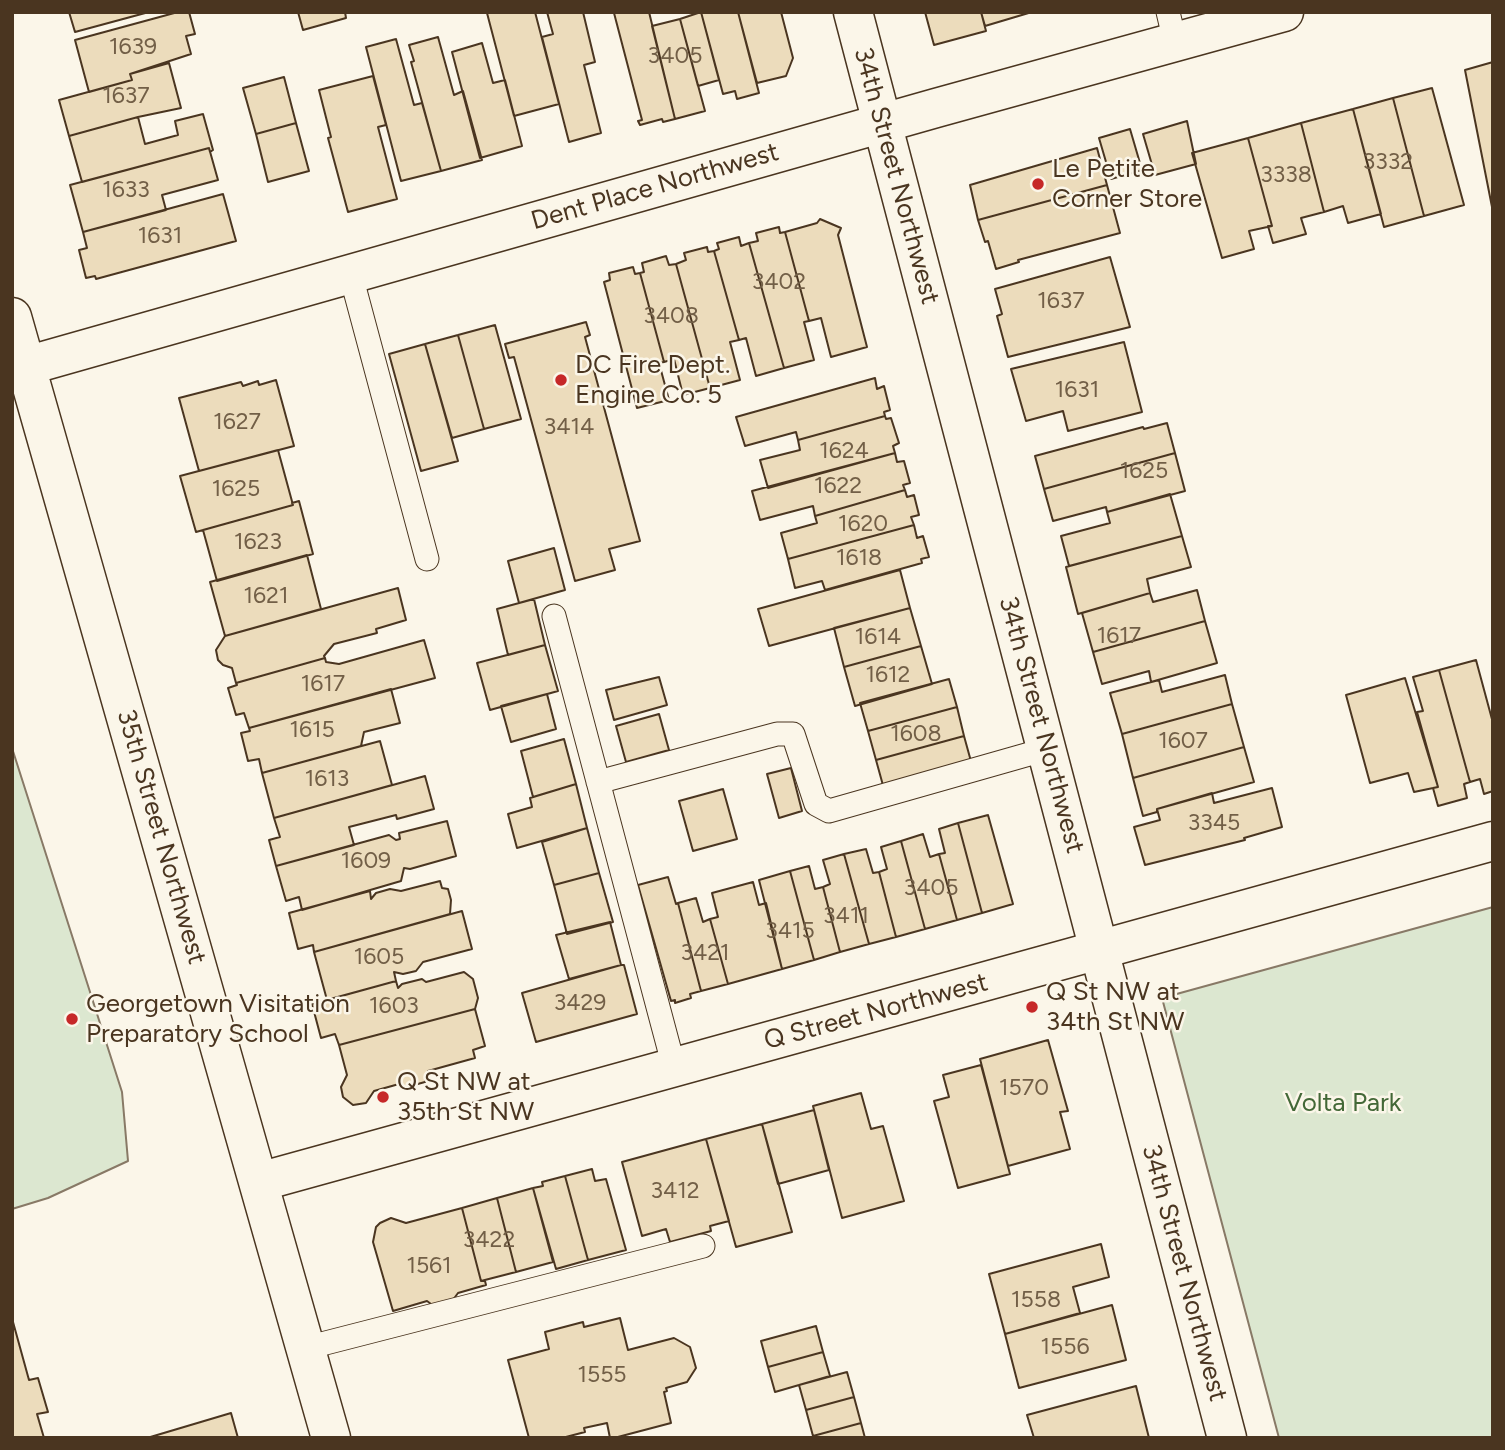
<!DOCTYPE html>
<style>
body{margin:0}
#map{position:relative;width:1505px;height:1450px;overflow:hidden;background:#fbf6e9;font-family:Figtree,sans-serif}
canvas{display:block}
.frame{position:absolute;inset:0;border:14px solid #4a3520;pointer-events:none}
</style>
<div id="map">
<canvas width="1505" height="1450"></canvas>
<div class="frame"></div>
</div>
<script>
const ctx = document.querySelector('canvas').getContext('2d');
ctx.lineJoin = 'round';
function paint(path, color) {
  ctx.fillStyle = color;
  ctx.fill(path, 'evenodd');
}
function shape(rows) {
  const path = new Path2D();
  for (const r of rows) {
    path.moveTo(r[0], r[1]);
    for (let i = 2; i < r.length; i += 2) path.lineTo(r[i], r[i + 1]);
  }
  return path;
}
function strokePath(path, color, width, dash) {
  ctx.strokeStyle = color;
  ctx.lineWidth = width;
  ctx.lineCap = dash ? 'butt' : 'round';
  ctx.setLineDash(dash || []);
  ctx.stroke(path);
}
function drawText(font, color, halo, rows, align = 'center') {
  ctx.font = font + ' Figtree,sans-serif';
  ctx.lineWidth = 5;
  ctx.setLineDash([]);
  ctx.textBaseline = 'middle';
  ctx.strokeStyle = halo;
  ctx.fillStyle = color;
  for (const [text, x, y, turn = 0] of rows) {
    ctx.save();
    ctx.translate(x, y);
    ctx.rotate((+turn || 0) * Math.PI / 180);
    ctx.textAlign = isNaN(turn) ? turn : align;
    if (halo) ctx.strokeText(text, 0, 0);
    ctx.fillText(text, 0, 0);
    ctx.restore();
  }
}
const green = shape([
 [12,748,122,1092,128,1161,48,1198,12,1209,12,748],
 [1493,907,1493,1438,1279,1438,1162,998,1493,907]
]);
paint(green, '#dce7d0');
strokePath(green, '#887966', 2);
const building = shape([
 [69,12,149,12,75,32,69,12],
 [178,12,189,12,195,34,186,36,191,54,130,74,132,80,89,92,75,40,178,12],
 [298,12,345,12,346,18,303,30,298,12],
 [535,12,559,104,514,116,487,13,535,12],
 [547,12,583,12,595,62,584,65,601,133,569,142,542,37,553,34,547,12],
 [649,12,675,119,663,122,662,119,640,125,638,121,642,120,614,13,649,12],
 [701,12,738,12,759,93,737,99,735,91,723,94,701,12],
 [701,12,719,80,698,86,680,19,701,12],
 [738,12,781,12,793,58,786,76,757,83,738,12],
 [925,12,981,12,986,31,934,45,925,12],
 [981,12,1032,12,985,26,981,12],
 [680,19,705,111,675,119,652,26,680,19],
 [438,37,454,95,463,91,482,160,441,171,411,62,414,61,409,45,438,37],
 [396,39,414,105,422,103,441,171,401,181,366,47,396,39],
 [482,43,493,83,505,80,522,146,480,158,452,52,482,43],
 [1493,62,1493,212,1465,70,1493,62],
 [169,63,181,108,138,117,69,136,59,100,132,80,130,74,169,63],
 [373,76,386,125,378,127,397,199,348,212,328,138,331,137,319,90,373,76],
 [284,77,296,123,256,134,243,88,284,77],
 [1432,88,1464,205,1424,216,1393,98,1432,88],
 [1393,98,1424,216,1384,227,1353,109,1393,98],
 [1353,109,1381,214,1348,223,1343,206,1324,212,1301,123,1353,109],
 [203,114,213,150,210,152,209,148,82,182,69,136,138,117,145,144,178,135,175,121,203,114],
 [1187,121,1196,164,1155,175,1143,134,1187,121],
 [296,123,309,171,268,182,256,134,296,123],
 [1301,123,1324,212,1301,218,1306,234,1273,243,1268,226,1272,226,1248,138,1301,123],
 [1130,129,1142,170,1111,179,1099,138,1130,129],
 [1248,138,1272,226,1249,231,1254,249,1222,258,1192,153,1248,138],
 [209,148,218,180,162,195,166,210,83,232,70,185,209,148],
 [1097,148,1107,185,978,220,970,185,1097,148],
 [1107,185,1120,233,1018,260,1019,262,996,269,988,241,985,242,978,220,1107,185],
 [223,194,236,241,96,279,95,276,86,278,79,250,87,248,83,232,223,194],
 [820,219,841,228,838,235,867,347,831,357,821,318,809,321,785,232,817,223,820,219],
 [779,227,780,233,785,232,809,321,804,322,814,360,784,368,749,243,758,241,756,233,779,227],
 [739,237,741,246,749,243,784,368,756,376,746,338,739,340,714,251,719,249,717,243,739,237],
 [707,247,708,252,714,251,739,340,730,342,740,380,710,388,676,264,686,260,684,253,707,247],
 [666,256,669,265,676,264,710,388,683,395,674,359,664,362,640,273,644,272,642,263,666,256],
 [1110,257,1130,327,1008,357,997,316,1002,314,995,289,1110,257],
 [633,267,635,274,640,273,664,362,659,363,669,400,637,408,604,282,610,280,609,273,633,267],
 [586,322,590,335,585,337,640,541,609,549,615,570,575,581,514,357,509,358,505,344,586,322],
 [495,325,521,419,484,429,458,335,495,325],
 [458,335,484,429,452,438,425,344,458,335],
 [1124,342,1142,412,1068,431,1063,411,1026,421,1011,369,1124,342],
 [425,344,458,461,421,471,389,354,425,344],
 [875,378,877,389,884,386,890,410,884,412,885,416,798,440,796,432,745,446,736,417,875,378],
 [276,380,294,446,199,471,179,398,241,382,243,386,258,381,259,385,276,380],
 [885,416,886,419,891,418,899,443,893,446,895,453,768,488,760,460,800,450,798,440,885,416],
 [1167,423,1175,453,1044,489,1035,456,1143,427,1144,429,1167,423],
 [278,450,293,505,196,532,180,476,278,450],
 [895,453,897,462,904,461,910,483,903,485,905,490,815,516,813,506,760,520,752,491,895,453],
 [1175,453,1185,491,1107,512,1106,507,1053,521,1044,489,1175,453],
 [905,490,907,497,914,495,919,515,911,517,914,525,788,559,781,533,817,523,815,516,905,490],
 [1170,494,1182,536,1069,566,1061,536,1110,523,1107,512,1170,494],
 [299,501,313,554,217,581,203,530,293,505,292,503,299,501],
 [914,525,917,538,923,536,929,557,921,559,922,563,825,590,822,581,795,588,788,559,914,525],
 [1182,536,1191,567,1147,579,1150,593,1078,614,1066,567,1182,536],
 [554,548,565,590,519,603,508,561,554,548],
 [307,555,321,609,225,636,210,582,307,555],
 [900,570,910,608,769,646,758,609,900,570],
 [398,588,406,620,376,629,377,633,334,644,324,656,325,658,236,683,232,668,223,665,218,660,216,650,225,636,398,588],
 [1197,590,1205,621,1093,652,1082,613,1150,593,1153,602,1197,590],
 [534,599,545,645,508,655,497,609,534,599],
 [910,608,921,646,844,667,834,628,910,608],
 [1205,621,1217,663,1151,682,1149,671,1102,684,1093,652,1205,621],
 [424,640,435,678,249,728,244,713,236,715,228,688,237,685,236,683,325,658,326,662,339,664,424,640],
 [545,645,558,691,490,710,477,663,545,645],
 [921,646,932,684,855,706,844,667,921,646],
 [1476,660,1493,723,1493,791,1484,794,1480,779,1470,782,1439,670,1476,660],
 [1439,670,1470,782,1464,784,1467,798,1438,806,1433,788,1438,787,1417,712,1423,711,1413,677,1439,670],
 [1225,675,1232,704,1122,734,1110,693,1159,680,1162,692,1225,675],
 [659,677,667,705,614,720,606,690,659,677],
 [1405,678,1438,787,1414,792,1408,773,1370,783,1346,695,1405,678],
 [949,679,957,707,868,731,860,703,949,679],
 [391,689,400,723,364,732,361,746,262,773,259,759,248,761,241,733,250,731,249,728,391,689],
 [547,694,556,729,511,742,501,706,547,694],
 [1232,704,1244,747,1133,778,1122,734,1232,704],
 [957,707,964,736,876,760,868,731,957,707],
 [659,714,669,750,626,762,616,726,659,714],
 [964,736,972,765,884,789,876,760,964,736],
 [564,739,576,784,533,797,521,751,564,739],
 [380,741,392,785,274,818,262,773,380,741],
 [1244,747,1254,782,1157,809,1157,812,1143,816,1133,778,1244,747],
 [791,768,802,811,779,818,767,774,791,768],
 [425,776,434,809,397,819,396,815,349,827,354,845,276,866,269,840,280,837,274,818,425,776],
 [576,784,587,828,517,848,508,814,532,807,530,798,576,784],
 [1272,788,1282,827,1244,838,1245,840,1145,865,1134,827,1160,820,1157,809,1212,793,1214,803,1272,788],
 [723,789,737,839,693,851,679,801,723,789],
 [988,815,1013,904,982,913,958,823,988,815],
 [447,821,456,856,410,869,404,868,401,881,302,910,299,897,286,901,276,866,389,835,396,840,400,839,399,833,447,821],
 [958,823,982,913,957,920,939,854,945,853,939,829,958,823],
 [587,828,599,873,554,885,542,842,587,828],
 [923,834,930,857,939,854,957,920,925,929,901,841,923,834],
 [901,841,925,929,896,937,879,872,887,869,881,847,901,841],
 [866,849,873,873,879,872,896,937,869,944,844,854,866,849],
 [844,854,869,944,840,952,823,887,830,884,823,860,844,854],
 [809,866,815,889,823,887,840,952,814,960,790,871,809,866],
 [790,871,814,960,782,969,759,880,790,871],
 [599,873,613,922,567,934,554,885,599,873],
 [668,877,676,904,678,903,701,991,690,994,691,998,675,1003,675,1000,671,1001,638,885,668,877],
 [440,881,442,888,448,889,451,900,450,914,314,952,313,945,298,949,289,913,370,891,371,899,376,893,390,889,401,891,440,881],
 [753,882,759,905,766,903,782,969,728,984,710,919,718,917,712,893,753,882],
 [696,898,703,922,710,919,728,984,701,991,678,903,696,898],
 [462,911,472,949,423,962,416,971,403,974,394,972,396,981,327,1000,314,952,462,911],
 [610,922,621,965,569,979,556,935,610,922],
 [621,965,624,965,637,1014,536,1042,522,993,621,965],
 [464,972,473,979,478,998,475,1009,339,1045,335,1034,321,1038,312,1004,396,981,398,988,402,984,422,979,426,982,464,972],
 [475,1009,485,1046,473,1050,475,1058,428,1071,425,1082,403,1088,399,1084,374,1091,366,1103,353,1105,343,1097,341,1087,347,1075,339,1045,475,1009],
 [1048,1040,1068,1111,1060,1112,1070,1149,1008,1166,980,1059,1048,1040],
 [981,1065,1010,1174,958,1188,934,1101,949,1097,943,1075,981,1065],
 [861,1093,871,1129,883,1126,904,1201,842,1218,813,1106,861,1093],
 [814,1110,829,1170,778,1184,762,1124,814,1110],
 [762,1124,792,1232,736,1247,706,1139,762,1124],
 [706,1139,729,1221,710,1226,711,1231,670,1242,666,1229,642,1236,622,1162,706,1139],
 [592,1169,595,1181,606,1179,626,1250,588,1260,565,1176,592,1169],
 [565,1176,588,1260,556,1269,533,1188,543,1186,542,1182,565,1176],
 [533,1188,553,1262,516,1272,497,1198,533,1188],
 [497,1198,516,1272,481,1281,462,1208,497,1198],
 [462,1208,481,1281,485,1281,486,1285,458,1293,450,1304,435,1307,427,1301,393,1311,373,1242,376,1227,380,1223,391,1218,406,1223,462,1208],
 [1101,1244,1109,1277,1073,1287,1080,1313,1005,1334,989,1274,1101,1244],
 [1112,1305,1126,1360,1019,1388,1005,1334,1112,1305],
 [620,1318,628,1350,674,1338,690,1347,696,1368,687,1382,666,1388,667,1391,664,1392,671,1423,614,1438,610,1438,607,1423,584,1428,585,1432,562,1438,529,1438,508,1360,549,1349,545,1332,583,1322,584,1327,620,1318],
 [13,1322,29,1380,38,1378,48,1412,37,1414,44,1438,12,1438,13,1322],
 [816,1326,823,1352,768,1367,761,1341,816,1326],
 [823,1352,830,1376,775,1392,768,1367,823,1352],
 [847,1372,854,1397,806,1410,799,1385,847,1372],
 [1136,1386,1149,1438,1034,1438,1027,1415,1136,1386],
 [854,1397,861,1423,813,1436,806,1410,854,1397],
 [231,1413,238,1438,147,1438,231,1413],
 [861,1423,865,1438,813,1438,813,1436,861,1423]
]);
paint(building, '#ecdcbc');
strokePath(building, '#4a3520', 2);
const service = shape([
 [1168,12,1175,42],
 [350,272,427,559],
 [554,616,674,1067],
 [598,782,777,734,793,734,816,804,829,811,1047,749],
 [306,1348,703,1246]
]);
const minor = shape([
 [12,317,331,1438],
 [26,366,936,108,1284,12],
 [259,1182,1493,841]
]);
const tertiary = shape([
 [853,12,1227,1438]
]);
strokePath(service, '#4a3520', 25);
strokePath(minor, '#4a3520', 41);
strokePath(tertiary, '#4a3520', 41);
strokePath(service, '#fbf6e9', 23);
strokePath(minor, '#fbf6e9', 38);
strokePath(tertiary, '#fbf6e9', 38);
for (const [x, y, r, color] of [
 [1038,184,7,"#c62828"],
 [561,380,7,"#c62828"],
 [1032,1007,7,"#c62828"],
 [72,1019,7,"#c62828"],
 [383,1097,7,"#c62828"]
]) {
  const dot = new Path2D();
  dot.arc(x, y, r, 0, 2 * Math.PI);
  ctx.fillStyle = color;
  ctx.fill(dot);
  strokePath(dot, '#fbf6e9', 2.5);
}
drawText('23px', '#725f47', null, [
 ["1639",133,47],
 ["3405",675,56],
 ["1637",126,96],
 ["3332",1388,162],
 ["3338",1286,175],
 ["1633",126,190],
 ["1631",160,236],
 ["3402",779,282],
 ["1637",1061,301],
 ["3408",671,316],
 ["1631",1077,390],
 ["1627",237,422],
 ["3414",569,427],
 ["1624",844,451],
 ["1625",1144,471],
 ["1622",838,486],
 ["1625",236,489],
 ["1620",863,524],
 ["1623",258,542],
 ["1618",859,558],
 ["1621",266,596],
 ["1617",1119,636],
 ["1614",878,637],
 ["1612",888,675],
 ["1617",323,684],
 ["1615",312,730],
 ["1608",916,734],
 ["1607",1183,741],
 ["1613",327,779],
 ["3345",1214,823],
 ["1609",366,861],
 ["3405",931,888],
 ["3411",846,916],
 ["3415",790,931],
 ["3421",705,953],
 ["1605",379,957],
 ["3429",580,1003],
 ["1603",394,1006],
 ["1570",1024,1088],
 ["3412",675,1191],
 ["3422",489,1240],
 ["1561",429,1266],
 ["1558",1036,1300],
 ["1556",1065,1347],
 ["1555",602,1375]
]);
drawText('26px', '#4a3520', '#fbf6e9', [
 ["Le Petite",1052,169],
 ["Corner Store",1052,199],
 ["DC Fire Dept.",575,365],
 ["Engine Co. 5",575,395],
 ["Q St NW at",1046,992],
 ["34th St NW",1046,1022],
 ["Georgetown Visitation",86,1004],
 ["Preparatory School",86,1034],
 ["Q St NW at",397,1082],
 ["35th St NW",397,1112]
], 'left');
drawText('26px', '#4a3520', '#fbf6e9', [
 ["34th Street Northwest",896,176,75],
 ["Dent Place Northwest",655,187,-16],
 ["34th Street Northwest",1041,725,75],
 ["35th Street Northwest",161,837,74],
 ["Q Street Northwest",876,1012,-15],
 ["34th Street Northwest",1184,1273,75]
]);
drawText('26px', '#436837', '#fbf6e9', [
 ["Volta Park",1343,1103]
]);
</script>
